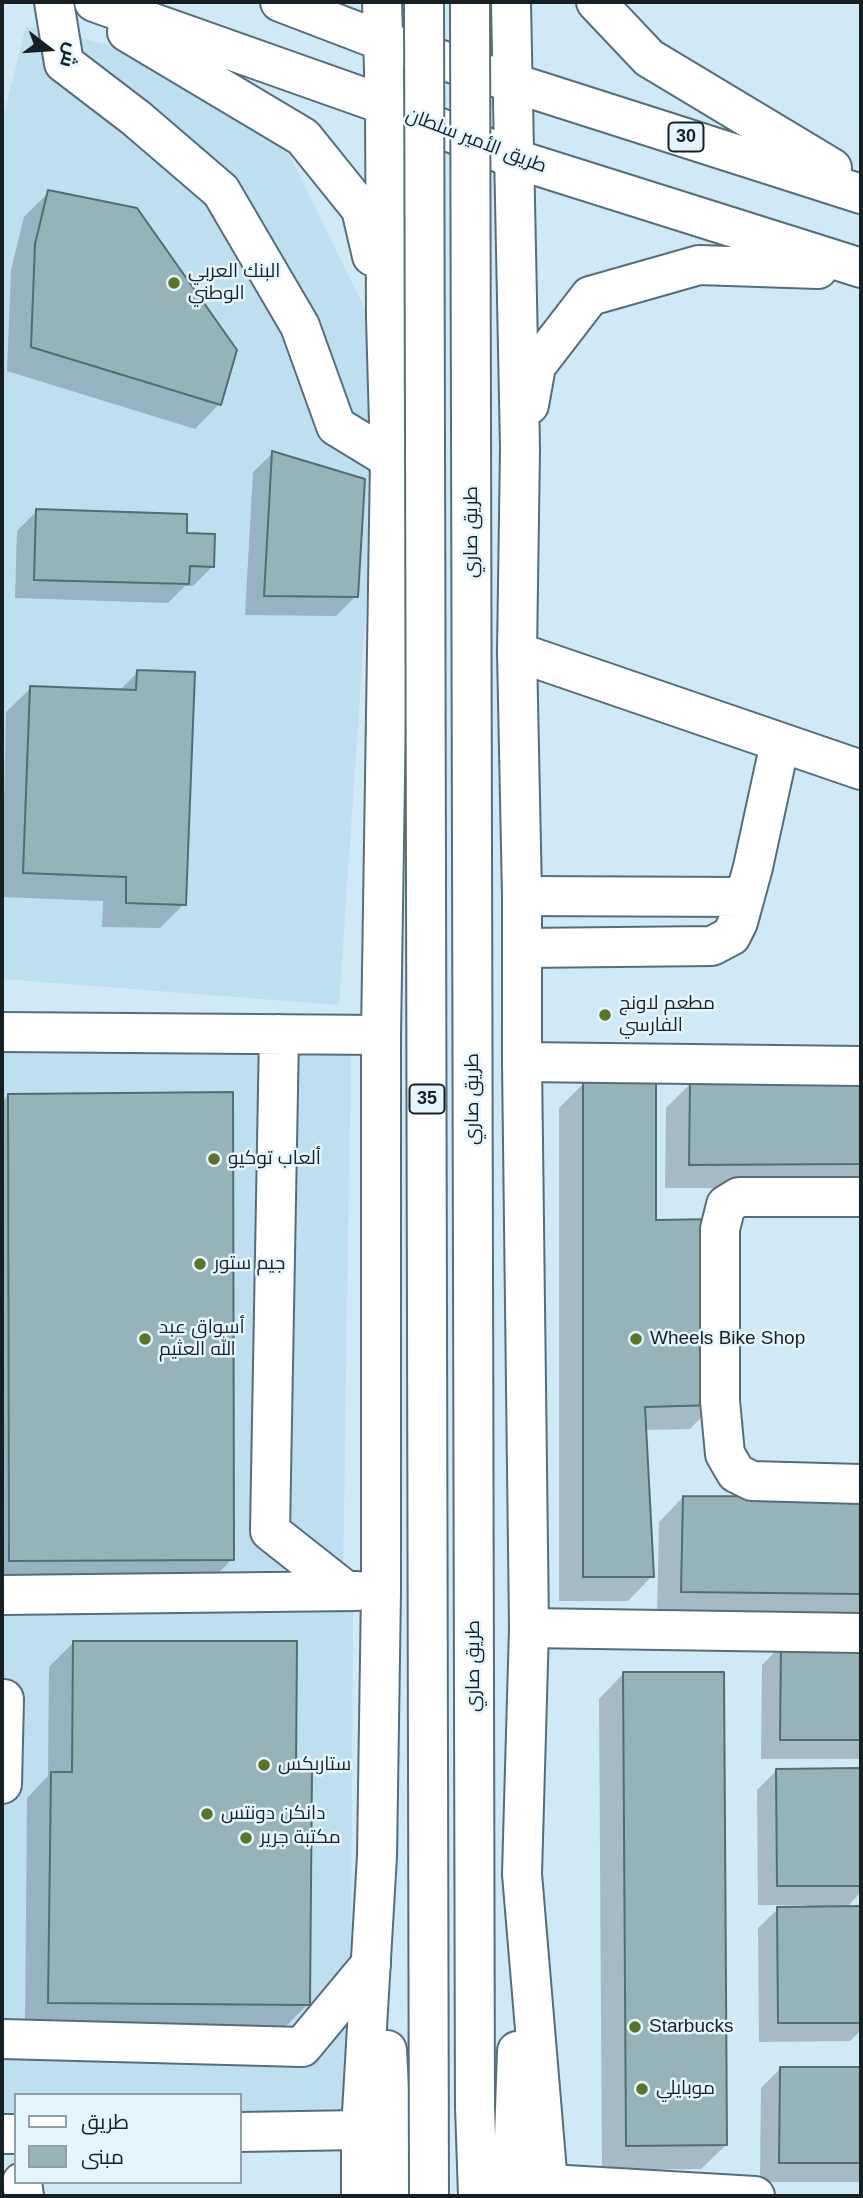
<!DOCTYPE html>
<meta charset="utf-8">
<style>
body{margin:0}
#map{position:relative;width:863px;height:2198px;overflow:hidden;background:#cfe9f6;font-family:Arial,Cairo,sans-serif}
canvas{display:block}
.frame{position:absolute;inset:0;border:4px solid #162024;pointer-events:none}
.legend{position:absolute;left:14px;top:2093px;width:228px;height:91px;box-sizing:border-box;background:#e5f5fd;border:2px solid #92a0a6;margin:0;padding:9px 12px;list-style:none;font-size:21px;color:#162024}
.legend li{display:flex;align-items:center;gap:14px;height:35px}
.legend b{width:35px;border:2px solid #92a0a6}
.north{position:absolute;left:14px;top:14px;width:70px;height:70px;-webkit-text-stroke:5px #e5f5fd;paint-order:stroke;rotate:107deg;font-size:19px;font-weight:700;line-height:28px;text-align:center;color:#162024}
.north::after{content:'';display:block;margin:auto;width:24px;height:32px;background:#162024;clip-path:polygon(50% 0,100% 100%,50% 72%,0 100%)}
</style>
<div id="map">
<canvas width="863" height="2198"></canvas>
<div class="frame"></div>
<ul class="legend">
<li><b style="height:9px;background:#fff"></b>طريق</li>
<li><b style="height:19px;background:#95b3b8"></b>مبنى</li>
</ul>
<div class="north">ش</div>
</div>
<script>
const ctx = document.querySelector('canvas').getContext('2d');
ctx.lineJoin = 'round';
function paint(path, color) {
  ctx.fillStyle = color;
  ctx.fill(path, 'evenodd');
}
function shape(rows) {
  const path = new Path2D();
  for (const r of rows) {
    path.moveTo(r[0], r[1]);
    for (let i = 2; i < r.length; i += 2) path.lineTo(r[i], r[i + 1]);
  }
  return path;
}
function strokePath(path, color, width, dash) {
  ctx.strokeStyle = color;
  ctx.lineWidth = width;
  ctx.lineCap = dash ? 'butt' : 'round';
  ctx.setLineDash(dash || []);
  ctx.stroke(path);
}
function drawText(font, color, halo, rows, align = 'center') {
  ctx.font = font + ' Arial,Cairo,sans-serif';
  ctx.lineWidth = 5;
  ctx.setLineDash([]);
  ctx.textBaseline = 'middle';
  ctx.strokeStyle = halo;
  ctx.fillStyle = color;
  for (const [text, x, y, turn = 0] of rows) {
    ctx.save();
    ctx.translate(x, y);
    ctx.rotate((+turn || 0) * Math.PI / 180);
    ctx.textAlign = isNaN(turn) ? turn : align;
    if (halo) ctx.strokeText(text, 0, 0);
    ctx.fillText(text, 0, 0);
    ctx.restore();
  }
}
paint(shape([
 [26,26,206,67,289,154,365,309,373,503,339,1005,3,979,2,121],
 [2,1043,351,1047,343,1578,2,1580],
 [2,1609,353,1609,350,2120,240,2120,240,2095,16,2095,16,2120,2,2120]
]), '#bddff0');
paint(shape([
 [49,192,219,404,195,429,7,371,11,270,24,217],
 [273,453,356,596,336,616,245,615,253,472],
 [37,511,213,566,193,586,185,586,168,603,15,598,17,531],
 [138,672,184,904,160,928,102,927,103,901,2,897,6,712,31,688,119,691],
 [584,1083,654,1221,714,1404,690,1429,645,1430,652,1576,628,1601,559,1601,559,1108],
 [691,1083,861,1083,861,1188,665,1188,666,1108],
 [9,1095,232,1559,208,1584,2,1585,2,1102],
 [683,1497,861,1499,861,1618,657,1615,659,1522],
 [74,1642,294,1771,308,2004,284,2028,25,2027,27,1798,48,1776,49,1667],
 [782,1645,861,1646,861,1759,761,1759,762,1665],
 [623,1674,726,2145,701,2169,602,2170,599,1699],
 [861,1770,861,1892,846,1908,861,1907,861,2030,850,2041,759,2042,758,1928,778,1909,807,1908,807,1905,758,1905,757,1790,776,1771],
 [780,2069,861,2069,861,2182,760,2182,761,2088]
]), '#0003');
const building = shape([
 [48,190,137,208,237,350,221,405,31,347,35,244,48,190],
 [272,451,365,479,358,597,264,596,272,451],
 [36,509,187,514,187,533,215,534,214,567,190,566,189,584,34,580,36,509],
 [137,670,195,672,186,905,126,903,126,877,23,873,30,686,136,690,137,670],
 [656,1081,656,1220,716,1219,716,1405,645,1407,654,1577,583,1577,583,1082,656,1081],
 [690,1081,861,1081,861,1164,689,1165,690,1081],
 [233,1092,234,1560,9,1561,8,1094,233,1092],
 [683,1496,861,1497,861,1594,681,1592,683,1496],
 [73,1641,297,1641,296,1769,312,1769,310,2005,48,2003,51,1772,72,1772,73,1641],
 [781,1644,861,1644,861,1740,780,1740,781,1644],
 [623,1672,724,1672,727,2145,626,2146,623,1672],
 [861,1768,861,1886,777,1886,776,1769,861,1768],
 [861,1906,861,2023,778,2023,777,1907,861,1906],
 [780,2067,861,2067,861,2163,779,2163,780,2067]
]);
paint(building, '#95b3b8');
strokePath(building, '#526e72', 2);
const minor = shape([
 [54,2,64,63,136,118,221,191,300,326,336,426,390,459],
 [517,652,861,770],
 [522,896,745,897],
 [523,948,712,946,731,936,738,922,753,867,780,743],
 [2,1032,381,1035],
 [279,1034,270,1531,346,1591],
 [522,1062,861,1066],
 [861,1197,739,1197,726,1205,720,1229,720,1401,725,1454,736,1473,752,1481,861,1484],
 [2,1595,357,1591],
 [529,1628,861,1633],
 [2,1784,4,1699],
 [2,2039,302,2047,371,1964],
 [240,2132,361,2130],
 [2,2134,16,2134],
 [22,2182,24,2196],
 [549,2184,755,2196]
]);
const major = shape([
 [94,2,385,105,512,158,861,268],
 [280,2,382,41,861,194],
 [511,2,520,448,517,652,522,896,522,1062,529,1628,522,1874,549,2196],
 [596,2,649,58,832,168],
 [127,32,303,137,361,209,372,256],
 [529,405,536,366,590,296,699,265,818,269],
 [387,2050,395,2196],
 [475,2106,478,2196],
 [361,2196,361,2130,377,1856,381,1591,381,1035,390,459,386,318,385,105,382,2],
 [512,2196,517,2051]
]);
strokePath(minor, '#576e7a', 42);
strokePath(major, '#576e7a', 42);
strokePath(minor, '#fff', 38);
strokePath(major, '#fff', 38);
const majorBridge = shape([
 [424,2,429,2196],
 [470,2,475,2106]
]);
strokePath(majorBridge, '#576e7a', 42, []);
strokePath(majorBridge, '#fff', 38);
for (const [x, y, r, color] of [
 [174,283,7,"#5c7426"],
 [605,1015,7,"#5c7426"],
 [214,1159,7,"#5c7426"],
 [200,1264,7,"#5c7426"],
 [145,1339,7,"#5c7426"],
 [636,1339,7,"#5c7426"],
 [264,1765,7,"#5c7426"],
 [207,1814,7,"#5c7426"],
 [246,1838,7,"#5c7426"],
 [635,2027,7,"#5c7426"],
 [642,2089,7,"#5c7426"]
]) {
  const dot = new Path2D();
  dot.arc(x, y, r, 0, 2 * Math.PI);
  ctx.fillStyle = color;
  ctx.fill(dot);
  strokePath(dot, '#e5f5fd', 2.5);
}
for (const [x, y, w] of [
 [686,137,35],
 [427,1099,35]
]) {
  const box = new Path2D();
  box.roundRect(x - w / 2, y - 14.5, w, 29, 5);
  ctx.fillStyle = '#e5f5fd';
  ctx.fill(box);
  strokePath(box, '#162024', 2);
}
drawText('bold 18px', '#162024', null, [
 ["30",686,137],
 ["35",427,1099]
]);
drawText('19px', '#162024', '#e5f5fd', [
 ["طريق الأمير سلطان",476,141,21],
 ["طريق صاري",472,532,-90],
 ["طريق صاري",473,1099,-90],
 ["طريق صاري",474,1666,-90]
]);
drawText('19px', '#162024', '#e5f5fd', [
 ["البنك العربي",188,272],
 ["الوطني",188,294],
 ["مطعم لاونج",619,1004],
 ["الفارسي",619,1026],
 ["ألعاب توكيو",228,1159],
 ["جيم ستور",214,1264],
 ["أسواق عبد",159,1328],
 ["الله العثيم",159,1350],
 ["Wheels Bike Shop",650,1339],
 ["ستاربكس",278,1765],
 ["دانكن دونتس",221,1814],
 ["مكتبة جرير",260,1838],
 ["Starbucks",649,2027],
 ["موبايلي",656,2089]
], 'left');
</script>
